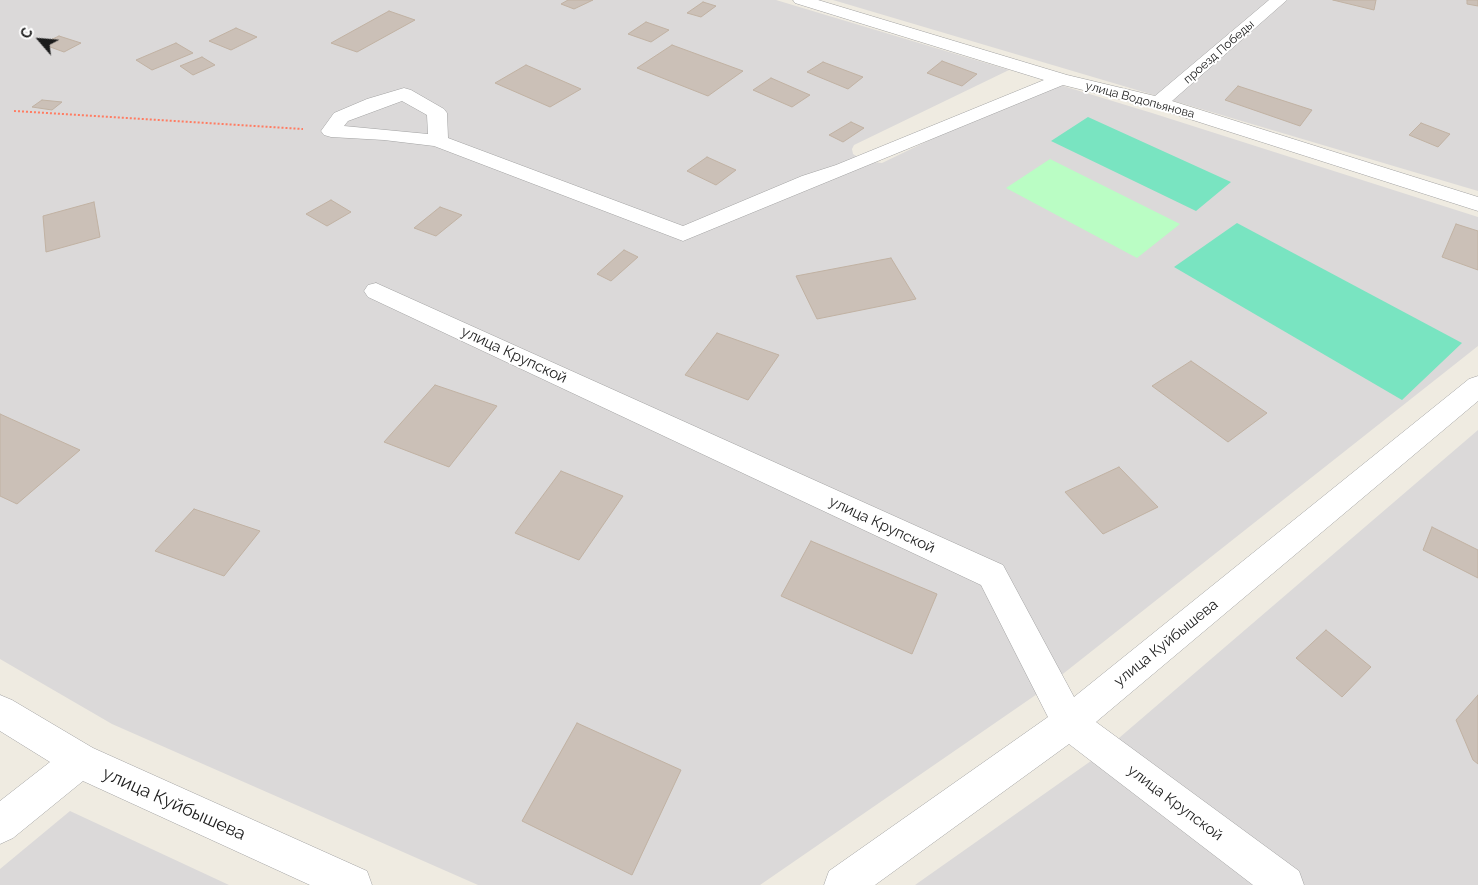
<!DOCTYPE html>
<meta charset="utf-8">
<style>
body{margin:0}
#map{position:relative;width:1478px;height:885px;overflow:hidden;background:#efebe1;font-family:Raleway,sans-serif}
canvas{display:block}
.north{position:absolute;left:15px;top:15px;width:50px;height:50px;-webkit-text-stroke:4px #fff;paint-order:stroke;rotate:297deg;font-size:14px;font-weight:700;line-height:20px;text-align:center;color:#1c1c1c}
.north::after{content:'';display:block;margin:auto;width:18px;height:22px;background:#1c1c1c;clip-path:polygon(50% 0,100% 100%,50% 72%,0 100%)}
</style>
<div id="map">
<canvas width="1478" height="885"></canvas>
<div class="north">С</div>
</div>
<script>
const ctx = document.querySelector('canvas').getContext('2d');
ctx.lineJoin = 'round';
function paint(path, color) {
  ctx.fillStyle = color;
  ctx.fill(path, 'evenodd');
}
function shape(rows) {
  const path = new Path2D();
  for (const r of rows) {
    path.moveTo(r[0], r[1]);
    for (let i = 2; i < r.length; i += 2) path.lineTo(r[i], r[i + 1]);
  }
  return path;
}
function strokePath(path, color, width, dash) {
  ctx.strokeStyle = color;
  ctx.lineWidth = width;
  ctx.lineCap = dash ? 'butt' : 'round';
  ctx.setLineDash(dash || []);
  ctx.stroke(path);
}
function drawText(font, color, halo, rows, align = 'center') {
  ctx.font = font + ' Raleway,sans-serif';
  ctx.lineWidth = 4;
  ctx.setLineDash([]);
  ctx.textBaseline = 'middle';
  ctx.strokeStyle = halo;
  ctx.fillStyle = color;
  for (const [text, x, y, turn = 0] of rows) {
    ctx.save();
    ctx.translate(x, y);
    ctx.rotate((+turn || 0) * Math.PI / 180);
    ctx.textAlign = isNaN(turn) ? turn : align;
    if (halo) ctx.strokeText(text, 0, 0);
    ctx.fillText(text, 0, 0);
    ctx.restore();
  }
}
paint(shape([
 [0,0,776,0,1009,70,854,145,852,149,853,154,864,161,882,163,1050,82,1152,113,1478,217,1478,346,1040,692,760,885,478,885,112,724,0,659],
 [833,0,1478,0,1478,191],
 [1478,430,1478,885,915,885,1098,756],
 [70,811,229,885,0,885,0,869]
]), '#dbd9d9');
paint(shape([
 [1050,159,1180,224,1137,258,1006,188]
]), '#bafdc4');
paint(shape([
 [1088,117,1231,182,1196,211,1051,141],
 [1237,223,1462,343,1402,400,1174,267]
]), '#79e4c1');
const building = shape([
 [568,0,593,0,574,9,561,4,568,0],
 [1333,0,1376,0,1374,10,1333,0],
 [1467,0,1478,0,1478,6,1467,4,1467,0],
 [703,2,716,6,701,17,687,13,703,2],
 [389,11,415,20,357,52,331,43,389,11],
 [646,22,669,30,651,42,628,34,646,22],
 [236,28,257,37,231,50,209,41,236,28],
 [59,36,81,43,64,52,42,44,59,36],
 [176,43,193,53,152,70,136,60,176,43],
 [672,45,743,71,708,96,637,68,672,45],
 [202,57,215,65,193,75,180,66,202,57],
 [942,61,977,74,962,86,927,73,942,61],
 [823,62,863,77,848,89,807,72,823,62],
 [526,65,581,89,550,107,495,83,526,65],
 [771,78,810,95,792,107,753,90,771,78],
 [1238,86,1312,110,1300,126,1225,100,1238,86],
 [42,100,62,102,52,110,32,107,42,100],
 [851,122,864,128,843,142,829,135,851,122],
 [1421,123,1450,134,1438,147,1409,135,1421,123],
 [707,157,736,170,716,185,687,171,707,157],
 [331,200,351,212,327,226,306,214,331,200],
 [94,202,100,237,46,252,43,216,94,202],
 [440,207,462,215,436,236,414,228,440,207],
 [1456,224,1478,231,1478,270,1442,257,1456,224],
 [624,250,638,257,611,281,597,274,624,250],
 [891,258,916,299,817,319,796,276,891,258],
 [717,333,779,355,748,400,685,375,717,333],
 [1191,361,1267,413,1228,442,1152,386,1191,361],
 [435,385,497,406,449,467,384,442,435,385],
 [0,414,80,450,17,504,0,496,0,414],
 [1119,467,1158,507,1103,534,1065,492,1119,467],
 [561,471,623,496,579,560,515,533,561,471],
 [194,509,260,531,224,576,155,551,194,509],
 [1432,527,1478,550,1478,578,1423,550,1432,527],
 [811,541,937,594,912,654,781,596,811,541],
 [1326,630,1371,667,1342,697,1296,658,1326,630],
 [1478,695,1478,764,1473,760,1456,720,1478,695],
 [577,723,681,770,632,875,522,821,577,723]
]);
paint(building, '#cbc0b7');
strokePath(building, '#c1b2a3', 1);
const street = shape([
 [793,0,818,0,1067,75,1155,96,1269,0,1287,0,1172,101,1478,197,1478,211,1152,107,1063,85,683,241,434,146,384,140,331,137,324,135,321,131,334,113,367,99,404,88,411,90,444,109,447,113,448,138,683,226,802,176,836,165,1044,80,795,3,793,0],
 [402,101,427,115,428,134,344,126,348,121,402,101],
 [376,283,1003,565,1074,697,1469,379,1478,376,1478,401,1096,722,1299,871,1304,885,1253,885,1069,744,875,885,824,885,829,871,1048,717,981,585,368,297,364,291,368,285,376,283],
 [0,695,12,700,93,748,367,871,372,885,310,885,83,781,13,838,0,844,0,801,50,762,0,731,0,695]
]);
strokePath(street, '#a3a3a3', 1);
strokePath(shape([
 [14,111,303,129]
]), '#ff7c62', 2, [2, 2]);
paint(street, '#fff');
drawText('12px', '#1c1c1c', '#fff', [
 ["проезд Победы",1219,52,-41],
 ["улица Водопьянова",1140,100,15]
]);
drawText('15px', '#1c1c1c', '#fff', [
 ["улица Крупской",514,355,25],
 ["улица Крупской",882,525,25],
 ["улица Куйбышева",1166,643,-39],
 ["улица Крупской",1175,803,37]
]);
drawText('18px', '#1c1c1c', '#fff', [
 ["улица Куйбышева",174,804,24]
]);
</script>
